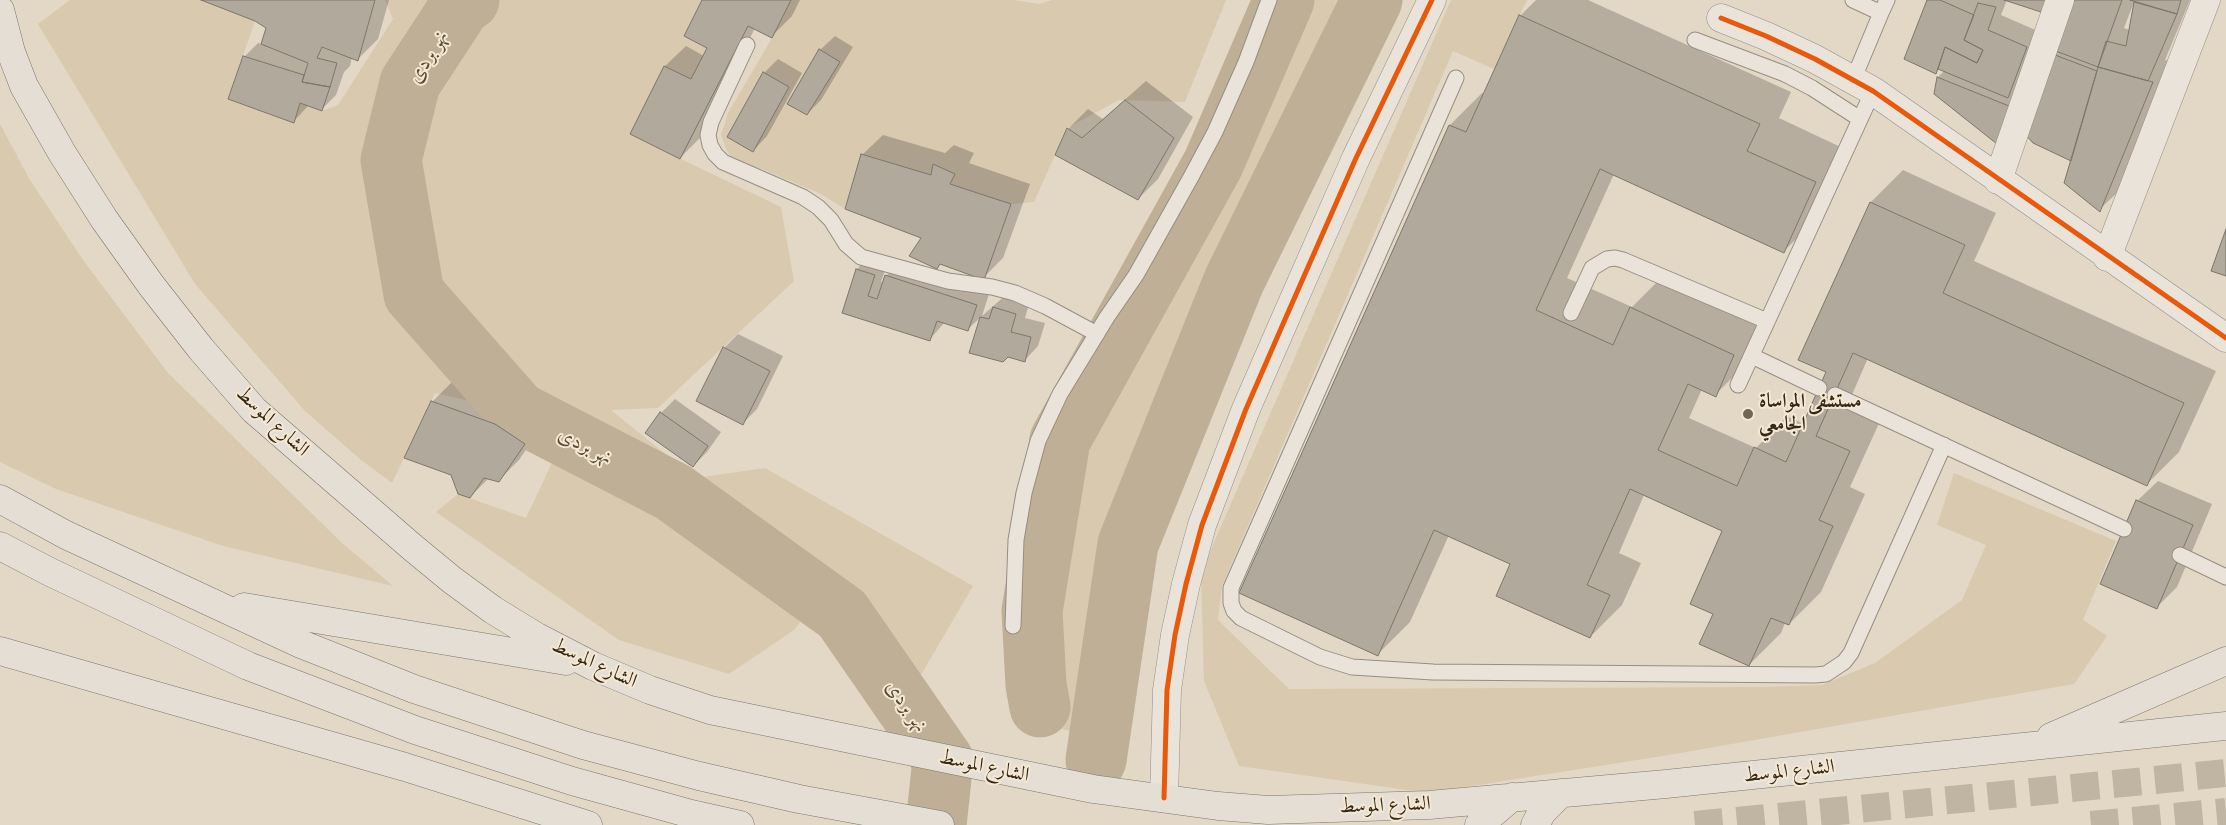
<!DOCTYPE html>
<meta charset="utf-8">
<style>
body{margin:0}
canvas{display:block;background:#e3d8c6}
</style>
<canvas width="2226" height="825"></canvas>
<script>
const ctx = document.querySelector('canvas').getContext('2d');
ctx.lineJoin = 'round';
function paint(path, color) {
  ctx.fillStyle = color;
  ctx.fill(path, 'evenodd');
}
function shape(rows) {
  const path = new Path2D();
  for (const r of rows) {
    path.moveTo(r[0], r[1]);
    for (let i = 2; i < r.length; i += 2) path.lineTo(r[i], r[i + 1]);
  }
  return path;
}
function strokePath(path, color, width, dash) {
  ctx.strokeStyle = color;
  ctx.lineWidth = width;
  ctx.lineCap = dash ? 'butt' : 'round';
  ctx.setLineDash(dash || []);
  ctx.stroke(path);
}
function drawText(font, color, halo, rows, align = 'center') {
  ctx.font = font + ' "Libre Bodoni",Amiri,serif';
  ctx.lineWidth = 4;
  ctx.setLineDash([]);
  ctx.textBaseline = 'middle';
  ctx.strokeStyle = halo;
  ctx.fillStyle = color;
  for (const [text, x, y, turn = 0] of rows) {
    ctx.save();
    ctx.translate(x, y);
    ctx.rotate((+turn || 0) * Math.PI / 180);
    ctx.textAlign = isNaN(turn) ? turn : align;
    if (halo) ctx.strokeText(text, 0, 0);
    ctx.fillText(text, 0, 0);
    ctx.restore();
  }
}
paint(shape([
 [70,0,201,0,255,21,228,99,294,123,300,103,322,111,338,105,393,19,385,0,1014,0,1039,4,1052,0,1226,0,1185,102,1119,100,1067,128,1034,202,1011,204,950,184,955,174,933,164,931,175,862,154,845,209,821,194,762,169,735,163,727,151,721,135,728,113,772,38,748,26,681,159,781,207,794,281,658,408,611,410,695,478,765,468,973,586,915,685,856,606,674,479,613,446,564,411,518,412,435,393,392,483,361,460,305,411,195,284,38,24],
 [1286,0,1355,0,1222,269,1116,543,1079,733,1062,729,1034,610,1067,440,1210,181],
 [1451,0,1527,0,1494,69,1453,51,1222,586,1218,620,1289,689,1764,687,1822,685,1875,663,1962,600,1986,545,1937,525,1954,473,2116,541,2083,620,2107,636,2074,684,1669,755,1428,793,1239,766,1204,681,1201,572],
 [0,124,30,180,83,260,168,373,341,542,393,586,223,546,56,489,0,462],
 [556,454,807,613,794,630,729,674,619,640,436,512,458,494,526,518]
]), '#d9c9af');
paint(shape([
 [205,0,389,0,378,39,358,59,352,57,350,66,344,72,336,95,322,109,309,105,294,121,244,57,258,43,262,44,268,27,256,20],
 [703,0,800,0,792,16,772,36,755,28,700,138,680,158,632,133,665,66,686,46,704,56,708,47],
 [1536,0,1588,0,1791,92,1779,118,1847,150,1816,219,1784,251,1614,174,1567,278,1632,307,1663,276,1765,323,1747,363,1715,395,1702,389,1689,418,1756,448,1787,416,1804,424,1828,372,1871,202,1903,170,1996,213,1974,261,2216,371,2179,452,2147,484,1868,358,1848,404,1881,419,1850,487,1865,494,1821,592,1789,624,1785,623,1781,633,1749,665,1714,614,1724,530,1644,495,1619,553,1641,563,1622,605,1590,637,1512,564,1449,535,1410,622,1378,654,1241,592,1450,125,1482,93,1485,94,1520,16],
 [1928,0,2007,0,2001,15,2040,32,2010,129,1935,94,1938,77,1945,70,1940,68,1936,73],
 [2065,0,2190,0,2165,60,2172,62,2120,190,2099,210,2072,160,2025,133],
 [2134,2,2135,3,2130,30,2124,28],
 [835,36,853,47,821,100,807,114,820,50],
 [778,59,802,73,767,136,753,151,764,73],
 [1146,81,1193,117,1158,179,1138,199,1068,129,1088,109,1103,119],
 [883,135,945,153,954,145,974,153,969,163,1030,184,1003,258,983,278,923,237,862,155],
 [871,255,888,261,881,282,883,283,886,276,900,262,990,291,982,316,1008,293,1030,300,1025,318,1045,323,1038,346,1024,361,1008,356,971,352,981,317,968,329,945,322,930,339,844,312,857,269],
 [738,334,783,356,757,409,743,423,724,348],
 [453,381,515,404,544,423,519,460,498,481,489,478,470,497,452,475,432,402],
 [675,399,721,432,707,452,693,466,661,413],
 [2158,481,2212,504,2177,587,2157,607,2137,501]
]), '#0003');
strokePath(shape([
 [469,0,461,5,410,83,391,160,414,294,518,412,673,492,842,614,943,760,936,825],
 [1040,707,1036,685,1032,611,1060,440,1213,164,1284,0],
 [1096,760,1128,544,1234,281,1372,0]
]), '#bfaf96', 61);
const building = shape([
 [201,0,375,0,358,61,322,47,317,58,337,63,330,87,302,82,308,63,261,44,266,28,255,21,201,0],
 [702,0,791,0,772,38,748,26,680,159,630,134,664,66,691,79,707,48,684,36,702,0],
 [1927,0,1940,0,1974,15,1964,40,1983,50,1977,63,1945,47,1936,74,1904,59,1927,0],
 [2004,0,2050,0,2044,13,2004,0],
 [2063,0,2122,0,2098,67,2053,50,2063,0],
 [2130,0,2181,0,2177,14,2130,0],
 [2134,2,2177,14,2148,81,2098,67,2106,41,2126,46,2134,2],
 [1978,3,1996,7,1988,30,2027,47,2008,98,1938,69,1945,47,1977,63,1983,50,1964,40,1978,3],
 [1519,15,1760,124,1747,151,1816,182,1784,253,1600,169,1536,310,1613,345,1630,307,1734,355,1716,397,1688,384,1658,450,1737,486,1754,447,1786,462,1826,372,1798,360,1870,202,1965,245,1943,293,2184,403,2147,486,1853,353,1816,436,1850,451,1819,520,1833,526,1789,625,1771,618,1749,666,1699,644,1713,614,1690,604,1722,531,1630,489,1587,585,1610,595,1590,638,1496,596,1510,564,1434,530,1378,656,1239,593,1449,125,1466,132,1519,15],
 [819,49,840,62,807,115,787,104,819,49],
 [2050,53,2097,71,2071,161,2033,143,2024,133,2050,53],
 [243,56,304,75,302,82,330,87,322,111,300,103,294,123,228,99,243,56],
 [2098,67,2153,82,2100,212,2064,183,2098,67],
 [763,72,789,87,753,152,727,137,763,72],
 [1937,77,2009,106,1997,144,1934,94,1937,77],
 [1125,100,1174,138,1138,200,1055,155,1067,128,1082,138,1125,100],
 [861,154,931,175,933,164,955,174,950,184,1011,204,984,280,940,264,937,269,909,256,921,238,845,209,861,154],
 [2226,229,2226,276,2211,271,2226,229],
 [856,269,875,275,868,296,877,299,885,275,977,305,968,331,937,321,930,341,842,313,856,269],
 [993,307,1016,314,1011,332,1031,337,1025,362,1008,357,1003,362,969,353,980,317,989,319,993,307],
 [723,347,770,371,743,425,696,401,723,347],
 [431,401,495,424,525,444,499,482,484,478,470,498,458,494,451,475,404,458,431,401],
 [660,412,708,446,693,467,645,433,660,412],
 [2136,500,2193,525,2157,609,2100,584,2136,500]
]);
paint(building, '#b0a99c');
strokePath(building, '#7d766b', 1);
strokePath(shape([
 [1695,825,2226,773],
 [2091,825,2226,812]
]), '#c0b5a3', 28, [28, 14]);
const service = shape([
 [1853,0,1881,13,1887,0],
 [1695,40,1785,74,1812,88,1860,119],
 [747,45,711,122,708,135,710,145,715,154,723,162,803,197,818,207,831,220,846,244,861,257,948,281,992,287,1015,293,1045,306,1097,334],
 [1456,78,1231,588,1231,603,1234,611,1241,618,1320,657,1352,667,1433,672,1815,675,1826,674,1844,662,1851,653,1944,445],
 [1853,80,1881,13],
 [1571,313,1592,268,1607,259,1615,258,1623,260,1767,321],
 [1752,356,1819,388],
 [1738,385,1873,91],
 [1835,395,2124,529],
 [2180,555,2226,577],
 [1013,626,1016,540,1024,493,1038,441,1060,394,1107,317,1136,275,1191,177,1215,132,1246,62,1269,0]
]);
const minor = shape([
 [1721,18,1766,36,1815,59,1873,91,2226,338],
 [1998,180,2060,0],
 [2107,257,2206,0],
 [1164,798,1167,690,1175,635,1186,584,1202,525,1246,409,1283,324,1356,158,1432,0]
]);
const primary = shape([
 [0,10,11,52,24,86,62,153,104,219,151,285,201,349,254,410,412,547,452,580,493,610,537,637,593,666,650,690,710,710,1093,789,1218,806,1268,810,1429,805,1666,784,2226,726],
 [0,499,66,535,301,644,414,689,583,745,699,776,799,799,940,825],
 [0,546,50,572,248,666,415,730,572,781,691,814,740,825],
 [244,607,566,661],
 [0,651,405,767,588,825],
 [2051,737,2226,661],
 [1479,825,1512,797],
 [1535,825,1542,812,1561,793]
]);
strokePath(service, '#968e82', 17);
strokePath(minor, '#968e82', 29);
strokePath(primary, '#7d766b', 29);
strokePath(service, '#e9e3da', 15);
strokePath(minor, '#e9e3da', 28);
strokePath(primary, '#e5ded4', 28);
strokePath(shape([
 [1721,18,1766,36,1815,59,1873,91,2226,338],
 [1164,798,1167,690,1175,635,1186,584,1202,525,1246,409,1283,324,1356,158,1432,0]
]), '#e8590c', 5);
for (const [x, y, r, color] of [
 [1748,414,6,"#716554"]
]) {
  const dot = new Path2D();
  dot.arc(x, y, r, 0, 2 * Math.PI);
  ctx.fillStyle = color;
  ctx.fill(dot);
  strokePath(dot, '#f5e8d2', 2);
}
drawText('bold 20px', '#332717', '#f5e8d2', [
 ["مستشفى المواساة",1759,402],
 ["الجامعي",1759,425]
], 'left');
drawText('20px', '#332717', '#f5e8d2', [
 ["الشارع الموسط",272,422,43],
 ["الشارع الموسط",594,664,25],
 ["الشارع الموسط",984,767,12],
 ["الشارع الموسط",1789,772,-6],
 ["الشارع الموسط",1385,806,-2]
]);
drawText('italic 21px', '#584b37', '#f5e8d2', [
 ["نهر بردى",429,57,-59],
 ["نهر بردى",585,447,27],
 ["نهر بردى",906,707,55]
]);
</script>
